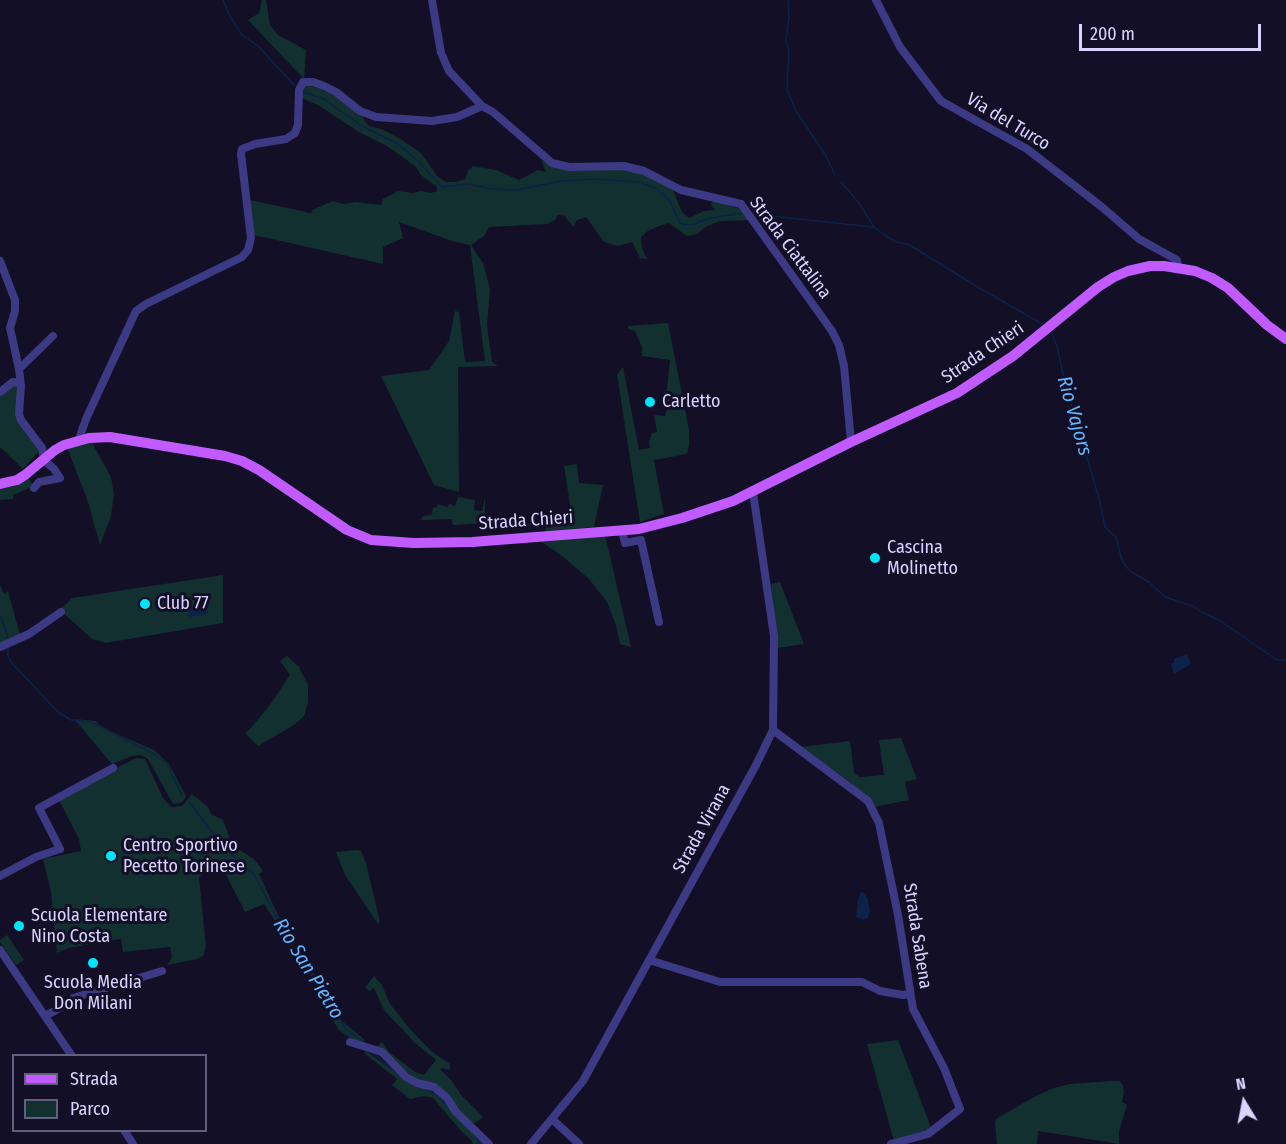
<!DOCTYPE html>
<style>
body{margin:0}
#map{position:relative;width:1286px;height:1144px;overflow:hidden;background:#130f26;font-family:"Fira Sans Condensed",sans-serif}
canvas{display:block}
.legend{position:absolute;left:12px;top:1054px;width:195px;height:78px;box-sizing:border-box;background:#130f26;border:2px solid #625e7d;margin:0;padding:8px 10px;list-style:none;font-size:18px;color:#d9d4ff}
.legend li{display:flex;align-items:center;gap:12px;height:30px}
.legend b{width:30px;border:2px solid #625e7d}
.north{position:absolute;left:1214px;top:1072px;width:60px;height:60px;-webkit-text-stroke:4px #130f26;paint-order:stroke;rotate:350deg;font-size:16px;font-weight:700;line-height:24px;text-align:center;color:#d9d4ff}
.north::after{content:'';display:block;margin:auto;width:21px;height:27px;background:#d9d4ff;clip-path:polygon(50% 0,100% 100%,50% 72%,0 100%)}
.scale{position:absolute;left:1079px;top:24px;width:182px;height:27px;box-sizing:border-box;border:3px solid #d9d4ff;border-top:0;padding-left:8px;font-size:18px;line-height:21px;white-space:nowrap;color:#d9d4ff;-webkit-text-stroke:4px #130f26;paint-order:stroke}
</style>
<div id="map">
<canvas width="1286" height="1144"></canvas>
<ul class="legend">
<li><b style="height:8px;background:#c25bff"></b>Strada</li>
<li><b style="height:16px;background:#12302f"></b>Parco</li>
</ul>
<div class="north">N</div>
<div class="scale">200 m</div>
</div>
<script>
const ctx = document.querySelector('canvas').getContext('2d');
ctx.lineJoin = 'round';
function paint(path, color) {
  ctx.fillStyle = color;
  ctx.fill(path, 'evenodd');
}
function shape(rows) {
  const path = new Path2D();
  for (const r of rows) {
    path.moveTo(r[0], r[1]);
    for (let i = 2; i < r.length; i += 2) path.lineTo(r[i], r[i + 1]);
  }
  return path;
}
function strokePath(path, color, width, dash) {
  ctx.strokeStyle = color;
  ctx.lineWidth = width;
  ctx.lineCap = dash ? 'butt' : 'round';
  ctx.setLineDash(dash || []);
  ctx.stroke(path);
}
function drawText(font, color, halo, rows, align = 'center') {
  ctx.font = font + ' "Fira Sans Condensed",sans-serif';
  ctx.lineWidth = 6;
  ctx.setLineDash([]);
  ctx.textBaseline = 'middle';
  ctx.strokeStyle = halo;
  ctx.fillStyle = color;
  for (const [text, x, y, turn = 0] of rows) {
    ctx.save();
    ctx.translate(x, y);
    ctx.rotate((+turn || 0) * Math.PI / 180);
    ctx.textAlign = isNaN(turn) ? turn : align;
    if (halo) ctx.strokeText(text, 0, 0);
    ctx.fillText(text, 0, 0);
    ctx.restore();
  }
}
paint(shape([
 [262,0,266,0,270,25,278,35,306,50,304,79,248,20,259,13],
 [305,85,318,88,332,94,362,117,369,126,384,130,402,140,421,153,437,176,446,182,456,182,465,179,468,171,473,166,496,170,519,180,538,170,546,172,541,160,550,166,624,168,644,174,673,190,682,212,689,218,704,211,715,210,711,205,713,200,740,209,748,220,721,221,707,226,697,234,687,236,669,223,659,226,646,232,641,238,642,248,647,259,640,258,632,242,618,246,604,242,586,217,577,220,573,227,565,216,558,215,555,220,547,224,489,227,484,236,471,245,483,263,490,289,487,325,492,362,498,366,458,367,459,492,434,485,381,376,429,370,449,341,455,311,459,312,465,362,485,361,470,245,452,241,399,222,403,238,383,247,383,264,254,235,250,200,311,213,312,210,333,201,344,204,356,202,381,205,383,199,398,191,413,193,421,191,431,193,437,191,437,187,421,175,415,166,387,146,359,132,318,105,301,98],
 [668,323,689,430,689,445,687,454,654,460,664,514,640,522,617,375,623,367,639,450,650,448,649,442,652,433,657,432,654,415,665,416,667,407,666,398,670,360,642,356,642,347,635,331,628,329,628,326],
 [14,384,18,386,17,410,40,450,23,469,0,447,0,395],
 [91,441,111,477,114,494,111,516,100,545,88,502,67,447],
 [577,464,579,483,603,485,594,527,546,531,544,513,571,511,564,466],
 [28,478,34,486,13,495,13,499,0,500,0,487],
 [458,497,475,500,474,510,482,511,485,498,485,523,453,525,451,519,421,520,423,516,432,515,433,507,436,508,438,504,448,507,449,504,455,506],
 [605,535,631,647,620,644,616,625,607,602,589,579,561,555,540,541],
 [223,575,223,623,106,643,92,639,60,610,72,598],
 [780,582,804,644,778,648,771,584],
 [0,585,4,594,8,591,20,635,0,643],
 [287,656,299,667,308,685,308,703,304,716,294,725,258,746,245,733,250,729,270,705,290,675,280,661],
 [74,719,96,721,101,727,154,750,169,764,186,796,184,800,180,803,173,804,148,759,141,755,132,756,112,764],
 [901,738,917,779,905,782,909,800,874,807,869,799,850,782,800,747,850,741,854,773,860,777,884,775,879,740],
 [136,758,145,759,163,798,171,807,182,806,192,794,207,806,211,814,223,820,232,845,254,859,263,871,259,874,283,926,297,952,337,1003,342,1021,365,1040,363,1043,353,1040,339,1030,323,1004,321,992,315,981,286,944,279,927,264,904,245,912,224,871,211,870,199,877,206,947,203,956,197,959,167,965,172,958,170,947,123,952,121,939,68,948,57,953,51,892,43,859,81,851,79,839,58,798],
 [356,850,361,851,366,863,380,922,378,924,345,875,336,852],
 [7,935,24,960,16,965,0,942,0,940],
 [374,976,382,985,390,1004,410,1029,431,1051,450,1064,450,1070,442,1068,440,1069,452,1081,461,1095,483,1117,474,1124,376,1048,382,1042,389,1052,415,1072,424,1075,436,1060,415,1043,384,1010,374,988,369,991,365,988],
 [898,1040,932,1130,894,1141,867,1044],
 [366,1051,398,1074,431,1088,486,1144,473,1144,471,1140,462,1132,433,1098,424,1096,410,1099,392,1085,397,1079,364,1053],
 [1112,1081,1119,1081,1123,1085,1124,1093,1122,1102,1127,1105,1119,1131,1119,1144,1038,1131,1037,1144,997,1144,995,1124,996,1119,1032,1098,1051,1089,1069,1084]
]), '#12302f');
paint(shape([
 [207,604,208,614,189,617,188,608],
 [1187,654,1191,664,1174,674,1171,664,1174,662,1174,659],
 [863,892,868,899,870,911,868,918,864,920,856,917,858,900,860,893]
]), '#0c2248');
strokePath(shape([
 [223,0,229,15,242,35,258,46,294,85],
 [788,0,789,17,786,41,789,51,787,89,796,111,826,156,835,175],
 [303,92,324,99,362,126,398,144,418,161,442,187,468,184,492,189,516,190,561,181,595,179,639,182,658,189,670,201,680,223,686,225,695,224,706,219,743,213],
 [841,182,859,203,874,227,883,234,896,242,908,244,976,286,1044,325],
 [753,214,873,227],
 [1051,332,1057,346,1065,383,1100,502,1105,527,1116,537,1122,561,1130,571,1149,582,1165,597,1193,606,1203,613,1219,620,1277,660,1286,660],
 [0,615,8,638],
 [8,649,8,656,11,662,58,712,71,720,92,722,158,756,167,764,182,795],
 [189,802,219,841,242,865,254,874,296,954,325,992,331,997,345,1029,364,1042],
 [373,1053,392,1069],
 [427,1090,438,1095,448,1107],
 [476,1137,480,1144]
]), '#0c2248', 1.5);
strokePath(shape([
 [432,0,441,53,449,71,482,106,493,112,552,163,569,167,624,166,644,171,681,190,741,204,832,331,839,345,844,366,851,442],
 [876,0,900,47,941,101,1027,149,1102,207,1139,239,1177,260,1178,267],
 [0,261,15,300,15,311,10,328,19,369,21,386,19,414,21,420,42,448,44,460,54,469,60,478,39,482,34,488],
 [19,369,53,336],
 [0,392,13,382,20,383],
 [79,439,86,419,136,311,146,304,242,257,248,250,251,238,241,154,242,149,255,144,286,139,295,133,298,125,299,90,303,82,313,82,324,86,336,92,360,111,376,117,432,121,457,117,482,106],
 [622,530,625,543,641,540,659,622],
 [0,647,29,634,61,612],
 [773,730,868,801,879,823,898,915,913,1009,944,1068,960,1109,928,1134,891,1144],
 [0,876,36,857,60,849,39,808,113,768],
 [0,950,72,1056],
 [649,960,720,982,862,982,880,991,903,995,910,994],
 [45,1016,67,1004,73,998,162,971],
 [350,1042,382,1052,406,1077,417,1083,434,1087,447,1098,456,1112,489,1144],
 [552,1119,579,1144],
 [124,1130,133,1144],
 [531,1144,583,1081,756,765,773,730,774,636,753,492]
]), '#3d3a85', 8);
strokePath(shape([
 [0,484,17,480,25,475,55,450,64,445,89,438,110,437,225,456,242,461,259,470,347,530,371,540,414,543,472,542,639,529,682,518,733,501,851,442,957,393,1013,356,1098,287,1114,277,1128,271,1150,266,1164,266,1195,271,1212,278,1228,288,1267,325,1286,339]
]), '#c25bff', 10);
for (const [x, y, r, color] of [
 [650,402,6,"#00e5ff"],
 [875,558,6,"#00e5ff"],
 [145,604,6,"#00e5ff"],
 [111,856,6,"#00e5ff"],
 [19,926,6,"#00e5ff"],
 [93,963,6,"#00e5ff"]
]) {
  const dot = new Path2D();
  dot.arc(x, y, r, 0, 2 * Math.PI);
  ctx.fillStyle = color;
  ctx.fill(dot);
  strokePath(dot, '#130f26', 2);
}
drawText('18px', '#d9d4ff', '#130f26', [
 ["Via del Turco",1008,122,31],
 ["Strada Ciattalina",790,248,53],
 ["Strada Chieri",983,353,-34],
 ["Strada Chieri",526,521,-4],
 ["Strada Virana",702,829,-61],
 ["Strada Sabena",917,936,81]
]);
drawText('18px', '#d9d4ff', '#130f26', [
 ["Carletto",662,402],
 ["Cascina",887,548],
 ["Molinetto",887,569],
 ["Club 77",157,604],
 ["Centro Sportivo",123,846],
 ["Pecetto Torinese",123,867],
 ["Scuola Elementare",31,916],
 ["Nino Costa",31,937],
 ["Scuola Media",93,983,"center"],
 ["Don Milani",93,1004,"center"]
], 'left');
drawText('italic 20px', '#62b6ff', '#130f26', [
 ["Rio Vajors",1074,416,74],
 ["Rio San Pietro",308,969,58]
]);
</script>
